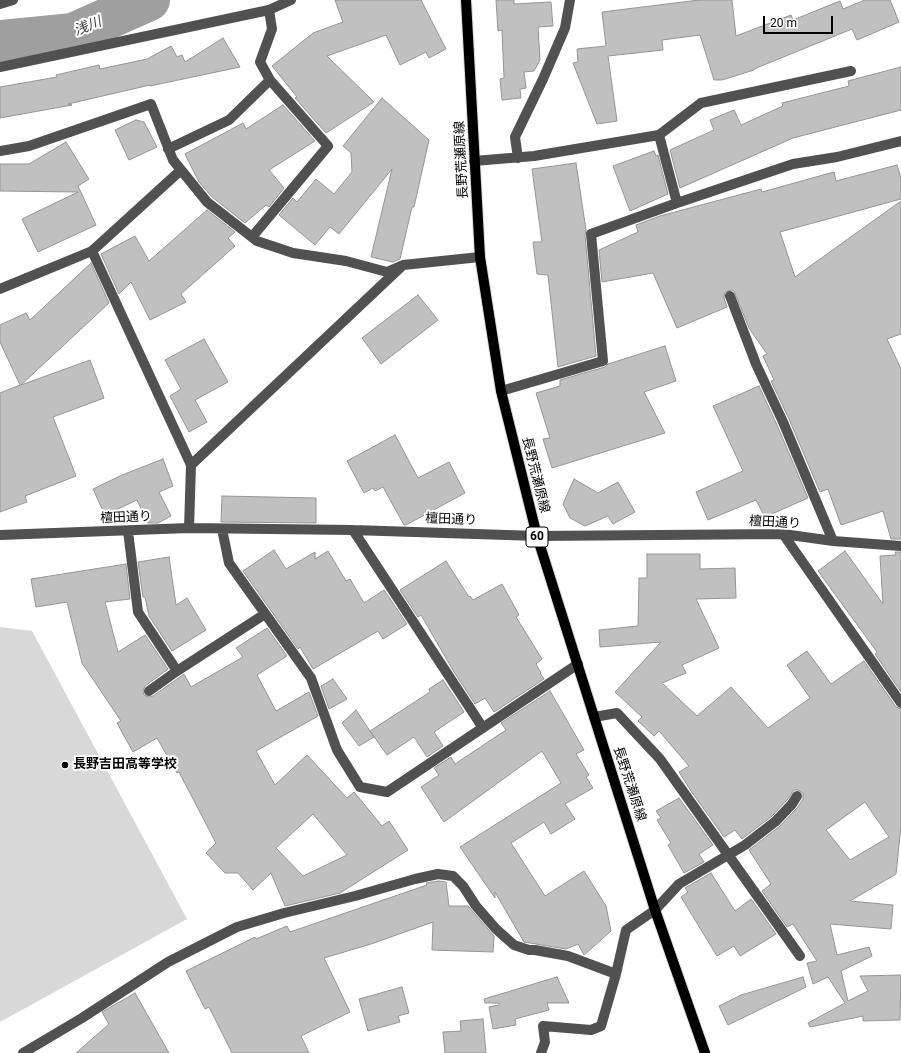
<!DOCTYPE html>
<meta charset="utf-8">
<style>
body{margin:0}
#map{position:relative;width:901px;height:1053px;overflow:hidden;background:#fff;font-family:Roboto,sans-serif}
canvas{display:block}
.scale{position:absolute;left:763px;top:16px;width:70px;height:18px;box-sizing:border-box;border:2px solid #000;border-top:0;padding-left:5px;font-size:12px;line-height:14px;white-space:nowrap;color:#000;-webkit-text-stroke:3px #fff;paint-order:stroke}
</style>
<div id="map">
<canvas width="901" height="1053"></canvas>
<div class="scale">20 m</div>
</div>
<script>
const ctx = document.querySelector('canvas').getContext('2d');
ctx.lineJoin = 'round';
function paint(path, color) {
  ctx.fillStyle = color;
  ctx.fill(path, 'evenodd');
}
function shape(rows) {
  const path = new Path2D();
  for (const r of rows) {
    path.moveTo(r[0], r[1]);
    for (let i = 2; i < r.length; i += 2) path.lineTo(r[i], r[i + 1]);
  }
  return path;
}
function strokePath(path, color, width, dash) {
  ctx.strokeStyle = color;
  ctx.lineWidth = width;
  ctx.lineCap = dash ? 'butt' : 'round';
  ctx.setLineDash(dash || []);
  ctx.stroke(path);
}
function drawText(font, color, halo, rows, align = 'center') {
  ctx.font = font + ' Roboto,"Noto Sans JP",sans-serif';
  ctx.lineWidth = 4;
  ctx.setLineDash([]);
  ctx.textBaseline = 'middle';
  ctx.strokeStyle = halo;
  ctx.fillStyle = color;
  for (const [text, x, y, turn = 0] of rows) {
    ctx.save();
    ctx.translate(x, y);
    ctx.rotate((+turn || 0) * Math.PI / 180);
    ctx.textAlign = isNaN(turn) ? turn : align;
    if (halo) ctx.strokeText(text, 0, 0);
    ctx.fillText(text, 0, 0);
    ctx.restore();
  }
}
paint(shape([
 [0,627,32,631,187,919,0,1022]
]), '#d8d8d8');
strokePath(shape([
 [0,41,73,34,149,0]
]), '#9f9f9f', 42);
const building = shape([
 [335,0,421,0,446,49,429,58,426,52,400,65,386,35,327,56,374,102,326,133,295,98,297,97,272,66,313,33,343,22,335,0],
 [496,0,514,0,514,4,551,2,553,26,538,27,540,60,534,71,524,72,526,88,520,89,521,98,502,100,500,79,504,78,502,30,498,31,496,0],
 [699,0,732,0,736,36,791,15,793,20,840,1,843,9,865,0,890,0,899,22,857,40,852,29,754,69,754,70,722,80,714,80,700,35,662,40,663,50,608,56,617,121,597,124,573,63,578,62,577,49,606,46,602,12,699,0],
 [223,38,240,67,150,86,150,85,68,104,72,105,0,118,0,87,57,77,56,75,99,65,100,69,147,59,171,46,177,57,182,55,185,62,223,38],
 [901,67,901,110,793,138,680,188,670,150,714,130,710,120,734,110,741,125,783,106,782,103,849,86,848,81,901,67],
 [382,98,429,140,414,207,412,207,400,259,393,262,371,257,392,169,339,234,330,227,315,245,279,215,293,198,297,202,316,179,334,194,352,172,351,153,343,146,382,98],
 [283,105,315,141,269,170,284,188,269,207,266,205,245,223,212,197,199,182,185,154,243,123,246,129,283,105],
 [136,120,144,122,157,147,129,160,115,130,136,120],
 [66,142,89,179,78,186,96,225,38,252,22,219,78,192,0,191,0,164,29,164,66,142],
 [654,151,656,156,658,155,668,194,630,211,613,166,654,151],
 [576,163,586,230,585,235,596,356,558,367,548,275,537,274,533,242,542,242,532,169,576,163],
 [897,165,901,178,901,199,780,232,795,277,901,201,901,334,887,339,901,369,901,539,891,539,883,511,841,525,828,489,820,492,789,419,771,381,774,380,763,356,767,354,749,328,734,291,731,290,725,292,724,298,727,307,677,328,653,273,602,282,599,250,638,232,636,225,660,216,761,189,762,192,834,172,836,181,897,165],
 [207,210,235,232,228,238,235,246,181,294,186,302,150,320,131,282,119,294,101,254,135,236,149,261,207,210],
 [91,263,109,303,21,385,90,360,104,398,53,417,76,476,25,496,27,502,0,512,0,393,20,385,0,342,0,325,26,313,30,320,91,263],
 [418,295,438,320,381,364,362,338,418,295],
 [204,339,228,382,195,400,207,422,189,432,170,396,181,389,165,360,204,339],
 [665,346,676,381,644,392,665,433,552,468,543,439,550,438,536,393,560,386,560,380,605,367,608,364,665,346],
 [759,386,777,425,808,498,765,517,756,500,708,520,696,492,743,471,713,406,759,386],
 [395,435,418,478,449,462,465,493,406,525,404,525,383,487,375,491,373,488,364,493,347,461,395,435],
 [163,459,173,486,159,492,171,516,158,523,148,523,137,500,105,515,93,489,122,475,163,459],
 [574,479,598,493,618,482,635,512,613,524,608,516,585,526,570,518,563,504,574,479],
 [222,496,316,498,316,523,221,522,222,496],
 [274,550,286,569,315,552,315,559,328,551,346,581,350,579,364,603,384,590,407,624,383,639,378,631,313,669,300,647,298,649,243,571,274,550],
 [845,551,883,604,880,556,896,555,895,552,901,552,901,692,875,654,877,652,818,571,845,551],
 [647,554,700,554,700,569,735,568,736,598,696,599,719,648,682,665,686,673,662,683,697,716,731,687,768,728,810,698,787,665,807,651,831,684,864,661,896,707,901,709,901,826,896,874,850,901,893,905,891,929,830,924,837,955,869,947,872,956,841,971,848,1001,868,991,860,976,901,975,900,1020,863,1021,863,1016,810,1027,808,1023,845,1003,828,977,813,984,807,963,817,961,793,924,787,927,762,891,771,884,749,850,780,826,797,808,803,799,803,793,798,790,794,790,787,800,772,816,742,839,735,830,724,837,691,791,679,772,689,766,659,731,654,736,638,721,642,717,615,692,661,642,600,647,599,630,638,626,639,578,647,578,647,554],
 [865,802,889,837,850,860,826,830,865,802],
 [169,557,176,605,187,598,206,630,172,651,149,616,145,597,143,597,138,562,169,557],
 [446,561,469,597,470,596,473,600,502,584,519,615,516,617,542,659,536,664,541,673,540,673,544,679,494,712,485,698,475,704,454,672,421,615,418,617,400,590,446,561],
 [126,564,130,599,105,602,118,652,145,635,168,669,145,686,143,691,144,695,149,697,153,696,184,674,191,687,243,657,236,648,267,628,287,656,257,675,276,711,309,692,318,716,256,751,275,785,307,755,347,798,354,792,382,826,389,821,408,850,340,893,285,906,271,873,253,890,238,873,225,873,206,853,216,843,179,772,177,773,157,738,133,752,117,723,121,721,82,663,67,602,36,607,31,579,126,564],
 [313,814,347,855,303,876,276,848,313,814],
 [333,679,347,699,329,709,321,686,333,679],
 [443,680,464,712,434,732,443,746,427,757,414,737,387,755,370,731,430,692,429,689,443,680],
 [550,691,584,750,576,754,589,775,586,777,593,788,565,804,575,819,551,834,544,822,511,843,545,896,584,871,606,906,611,931,584,955,578,944,566,949,524,942,495,892,495,898,460,847,561,783,542,751,444,822,421,787,439,775,434,768,451,757,455,764,506,730,501,723,550,691],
 [356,710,374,737,359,746,342,723,356,710],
 [679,798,713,845,699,854,704,862,684,873,668,845,671,843,657,820,661,818,656,811,679,798],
 [711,873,735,911,751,899,776,934,740,956,734,946,717,956,681,897,688,892,685,888,711,873],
 [439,881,446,882,449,906,468,906,494,936,493,952,432,950,433,922,371,944,324,958,350,1012,301,1036,309,1053,232,1053,209,1007,205,1009,186,971,255,937,256,939,287,926,290,932,427,885,426,883,439,881],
 [557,977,569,1003,547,1003,549,1010,515,1019,516,1025,493,1029,489,1007,499,1005,499,1003,485,1003,484,999,557,977],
 [803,977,806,987,728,1025,719,1006,741,995,803,977],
 [402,987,409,1013,398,1016,400,1022,368,1031,359,999,402,987],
 [135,993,169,1053,76,1053,109,1024,102,1012,135,993],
 [483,1019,486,1053,445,1053,443,1032,461,1031,460,1021,483,1019]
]);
paint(building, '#c0c0c0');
strokePath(building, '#959595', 1);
const major = shape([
 [466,0,480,257,501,391,537,536,655,910,705,1053]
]);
strokePath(major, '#dbdbdb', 12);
strokePath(shape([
 [0,4,13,0],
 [269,10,272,29,260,62,270,80],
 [0,67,269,10,291,0],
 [659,135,701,103,851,71],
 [168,149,229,120,270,80,328,146,252,237],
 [0,151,29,146,151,104,173,160,207,202,257,241,293,253,346,261,387,272,403,265],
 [518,158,515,137,543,79,565,28,570,0],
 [474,161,534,156,659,135,677,203,591,234,603,361,501,391],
 [677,203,793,164,837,157,901,141],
 [92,251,181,170],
 [0,289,92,251,191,465],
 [730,296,756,364,783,422,833,541],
 [189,528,191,465,403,265,480,257],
 [222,529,229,563,311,678,337,750,360,787,387,792,578,664],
 [353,530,483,728],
 [128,531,138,612,177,671],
 [783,534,901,703],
 [0,535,189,528,353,530,537,536,783,534,833,541,901,546],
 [149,691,177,671,265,614],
 [594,717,617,713,660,759,800,956],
 [23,1053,82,1018,168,962,237,927,284,913,355,896,415,879,438,874,453,876,463,886,476,906,496,929,514,945,529,950,535,950,568,956,616,974,626,930,655,910,679,884,745,845,776,821,792,804,797,796],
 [541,1053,545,1042,543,1026,591,1030,601,1026,616,974]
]), '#515151', 10);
strokePath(major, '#000', 10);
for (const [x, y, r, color] of [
 [65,765,4,"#000"]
]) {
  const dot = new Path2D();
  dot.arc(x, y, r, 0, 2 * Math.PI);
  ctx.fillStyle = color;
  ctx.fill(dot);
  strokePath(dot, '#fff', 1.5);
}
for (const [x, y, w] of [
 [537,537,22]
]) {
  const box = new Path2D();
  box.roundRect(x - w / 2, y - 10, w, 20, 3);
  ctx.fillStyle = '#fff';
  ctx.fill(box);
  strokePath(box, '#000', 1);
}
drawText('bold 12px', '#000', null, [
 ["60",537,537]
]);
drawText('13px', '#000', '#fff', [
 ["長野荒瀬原線",462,160,-93],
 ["長野荒瀬原線",535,475,76],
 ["檀田通り",126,518,-2],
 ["檀田通り",451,520,2],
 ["檀田通り",775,523,3],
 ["長野荒瀬原線",629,784,72]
]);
drawText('bold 13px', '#000', '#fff', [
 ["長野吉田高等学校",73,765]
], 'left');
drawText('italic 14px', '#404040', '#fff', [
 ["浅川",88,27,-22]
]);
</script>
